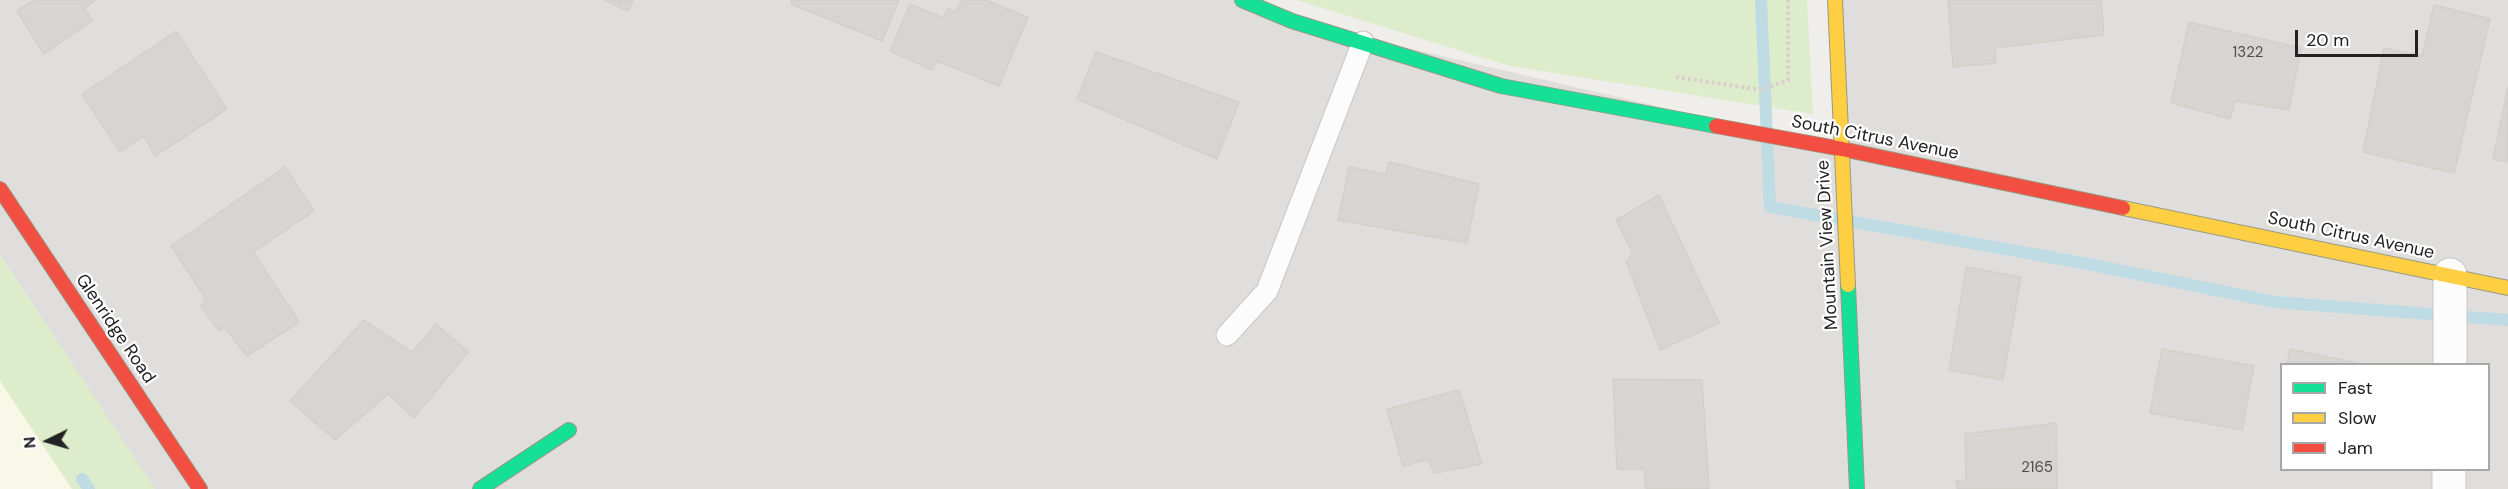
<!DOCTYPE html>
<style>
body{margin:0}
#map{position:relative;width:2508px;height:489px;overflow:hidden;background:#f0eeeb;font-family:"DM Sans",sans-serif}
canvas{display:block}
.legend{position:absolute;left:2280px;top:363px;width:210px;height:108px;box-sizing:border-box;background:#fff;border:2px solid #a7a7a7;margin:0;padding:8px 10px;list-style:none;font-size:18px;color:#222}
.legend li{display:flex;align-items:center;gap:12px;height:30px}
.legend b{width:30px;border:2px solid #a7a7a7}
.north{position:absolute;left:18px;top:411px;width:60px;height:60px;-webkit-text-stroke:4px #fff;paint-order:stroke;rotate:265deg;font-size:16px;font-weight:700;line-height:24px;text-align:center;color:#222}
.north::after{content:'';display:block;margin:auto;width:21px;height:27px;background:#222;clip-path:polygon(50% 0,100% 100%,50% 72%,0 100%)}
.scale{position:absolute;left:2295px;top:30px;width:123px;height:27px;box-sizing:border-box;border:3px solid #222;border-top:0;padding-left:8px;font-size:18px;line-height:21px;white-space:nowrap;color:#222;-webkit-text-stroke:4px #fff;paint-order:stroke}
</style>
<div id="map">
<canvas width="2508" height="489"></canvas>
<ul class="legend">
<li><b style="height:8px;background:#16e098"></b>Fast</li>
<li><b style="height:8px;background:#ffcf43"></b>Slow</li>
<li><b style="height:8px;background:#f24e42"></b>Jam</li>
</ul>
<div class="north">N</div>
<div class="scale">20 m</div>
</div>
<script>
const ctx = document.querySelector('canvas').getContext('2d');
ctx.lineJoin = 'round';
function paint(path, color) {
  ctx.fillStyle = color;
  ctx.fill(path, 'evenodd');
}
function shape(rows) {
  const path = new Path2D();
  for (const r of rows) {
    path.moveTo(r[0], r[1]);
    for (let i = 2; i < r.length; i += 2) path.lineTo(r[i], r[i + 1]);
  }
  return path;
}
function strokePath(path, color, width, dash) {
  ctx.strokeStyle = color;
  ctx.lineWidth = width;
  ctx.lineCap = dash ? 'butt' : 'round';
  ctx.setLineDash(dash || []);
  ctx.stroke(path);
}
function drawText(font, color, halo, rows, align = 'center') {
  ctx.font = font + ' "DM Sans",sans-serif';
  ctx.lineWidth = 4.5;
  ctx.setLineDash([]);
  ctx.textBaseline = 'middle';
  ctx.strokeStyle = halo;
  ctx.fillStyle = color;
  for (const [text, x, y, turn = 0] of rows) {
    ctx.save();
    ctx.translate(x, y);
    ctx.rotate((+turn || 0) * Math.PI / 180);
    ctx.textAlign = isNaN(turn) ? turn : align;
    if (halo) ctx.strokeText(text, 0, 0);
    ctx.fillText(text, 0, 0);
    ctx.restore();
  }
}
paint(shape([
 [0,0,1242,0,1292,21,1841,149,1835,0,2508,0,2508,489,0,489],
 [2282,364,2488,364,2488,470,2282,470]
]), '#dfdedc');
paint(shape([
 [0,375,75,489,0,489]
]), '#f8f7e8');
paint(shape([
 [1296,0,1807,0,1813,114,1510,66],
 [0,254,155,489,72,489,0,381]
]), '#ddeccb');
strokePath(shape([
 [1761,0,1770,207,2083,263,2275,302,2508,320],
 [82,479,89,489]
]), '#bfdbe3', 12);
const building = shape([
 [34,0,96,0,84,9,93,20,44,54,17,11,34,0],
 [604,0,633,0,628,11,604,0],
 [792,0,899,0,882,41,791,4,792,0],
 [962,0,985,0,1028,17,999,86,937,61,932,70,890,51,910,4,943,18,948,9,955,12,962,0],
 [1948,0,2101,0,2104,35,1995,48,1996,63,1953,67,1948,0],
 [2434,5,2490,19,2454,173,2363,152,2384,48,2422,56,2434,5],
 [2189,22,2301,48,2289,110,2235,101,2230,119,2171,103,2189,22],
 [176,31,227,109,155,156,144,136,120,152,82,94,176,31],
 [1096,52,1239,102,1217,159,1077,99,1096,52],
 [2508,87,2508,162,2493,159,2508,87],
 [1389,162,1479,184,1467,243,1338,220,1349,167,1386,174,1389,162],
 [285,167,314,211,253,252,299,322,247,356,224,327,219,331,201,306,206,299,171,246,285,167],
 [1659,195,1719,323,1660,350,1626,261,1633,254,1616,220,1659,195],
 [1966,267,2021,277,2003,380,1949,370,1966,267],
 [364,320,412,352,436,324,468,352,414,418,388,394,335,440,290,401,364,320],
 [2162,349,2254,366,2242,430,2150,413,2162,349],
 [2290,349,2362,364,2287,364,2290,349],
 [1613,379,1702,380,1709,489,1646,489,1644,469,1617,469,1613,379],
 [1459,390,1482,464,1434,473,1428,459,1403,466,1387,409,1459,390],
 [2056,423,2057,489,1957,489,1956,481,1966,480,1965,434,2056,423]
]);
paint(building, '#d7d4d2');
strokePath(building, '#d3d0cc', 1.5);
const lane = shape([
 [1227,335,1267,291,1363,42]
]);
const street = shape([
 [2450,364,2450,275],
 [2449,489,2449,470]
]);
const fast = shape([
 [1242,0,1292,21,1501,86,1716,126],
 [1848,285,1857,489],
 [480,489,569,430]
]);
const slow = shape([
 [1835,0,1848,285],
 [2123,208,2508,288]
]);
const jam = shape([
 [1716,126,1842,149,2123,208],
 [0,189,200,489]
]);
strokePath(lane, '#c9c8c7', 23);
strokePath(street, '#c9c8c7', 35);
strokePath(fast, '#999a82', 16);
strokePath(slow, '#999a82', 16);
strokePath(jam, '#999a82', 16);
strokePath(shape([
 [1676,77,1761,90,1788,80,1788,0]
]), '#dccecd', 4, [3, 3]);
strokePath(lane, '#fdfcfc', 21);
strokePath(street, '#fdfcfc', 33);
strokePath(fast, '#16e098', 14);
strokePath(slow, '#ffcf43', 14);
strokePath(jam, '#f24e42', 14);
drawText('15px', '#4f4e4e', null, [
 ["1322",2248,53],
 ["2165",2037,468]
]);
drawText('18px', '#222', '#fff', [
 ["South Citrus Avenue",1875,138,11],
 ["South Citrus Avenue",2351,236,12],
 ["Mountain View Drive",1828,245,-93],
 ["Glenridge Road",115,329,56]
]);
</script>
